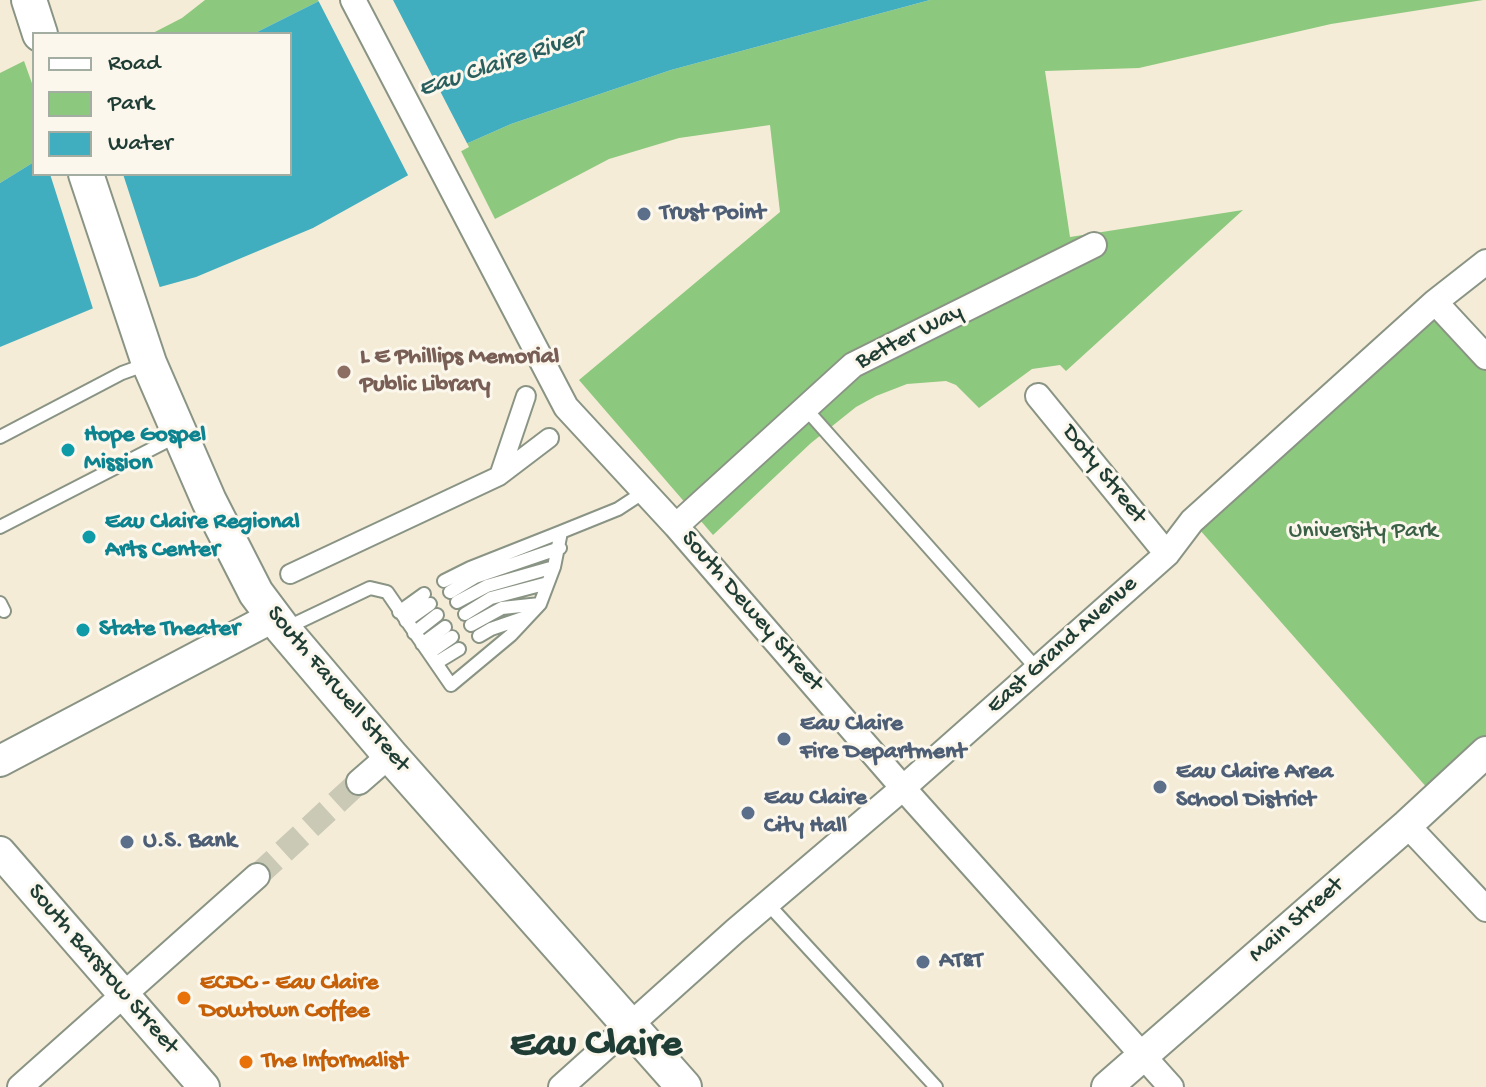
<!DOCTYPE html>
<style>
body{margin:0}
#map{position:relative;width:1486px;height:1087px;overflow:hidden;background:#f4ecd6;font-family:"Gochi Hand",sans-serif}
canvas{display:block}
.legend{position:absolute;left:32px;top:32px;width:260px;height:144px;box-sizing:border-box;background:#fbf7ec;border:2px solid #a3ada2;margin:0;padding:10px 14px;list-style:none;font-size:24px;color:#1f3d34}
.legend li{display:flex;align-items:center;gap:16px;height:40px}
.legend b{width:40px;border:2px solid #a3ada2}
</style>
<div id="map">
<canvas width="1486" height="1087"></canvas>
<ul class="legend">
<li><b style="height:10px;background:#fff"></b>Road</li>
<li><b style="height:22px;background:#8cc87e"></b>Park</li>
<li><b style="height:22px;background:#41aebf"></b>Water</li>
</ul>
</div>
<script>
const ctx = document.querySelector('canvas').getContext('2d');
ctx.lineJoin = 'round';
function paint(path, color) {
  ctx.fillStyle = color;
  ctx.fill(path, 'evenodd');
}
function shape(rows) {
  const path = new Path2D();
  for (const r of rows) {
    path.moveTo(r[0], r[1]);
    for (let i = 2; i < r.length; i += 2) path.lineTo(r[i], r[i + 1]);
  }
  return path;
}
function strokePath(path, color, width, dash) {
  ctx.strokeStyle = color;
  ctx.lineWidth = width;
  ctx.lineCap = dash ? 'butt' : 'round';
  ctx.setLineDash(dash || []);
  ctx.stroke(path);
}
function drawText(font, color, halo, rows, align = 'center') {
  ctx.font = font + ' "Gochi Hand",sans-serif';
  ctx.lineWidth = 6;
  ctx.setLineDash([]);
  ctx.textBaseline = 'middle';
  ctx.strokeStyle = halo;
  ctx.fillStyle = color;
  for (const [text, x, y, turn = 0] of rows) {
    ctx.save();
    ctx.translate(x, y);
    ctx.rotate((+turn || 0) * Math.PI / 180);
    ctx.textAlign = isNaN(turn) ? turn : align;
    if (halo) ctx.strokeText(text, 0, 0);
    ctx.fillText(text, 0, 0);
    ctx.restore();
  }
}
paint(shape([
 [205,0,321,0,253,34,151,34,182,18],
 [930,0,1483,0,1331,24,1139,68,1045,71,1070,237,1243,210,1066,371,1060,365,1032,369,979,408,956,385,946,381,907,384,876,396,856,407,811,443,713,535,579,380,780,212,770,125,679,138,609,159,495,219,459,147,511,124,671,70],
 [24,61,34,89,34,162,0,183,0,73],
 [1435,302,1486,357,1486,752,1436,798,1192,521]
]), '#8cc87e');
paint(shape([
 [321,0,930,0,671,70,511,124,459,147,313,228,196,277,113,300,0,347,0,183,34,162,34,174,290,174,290,34,253,34]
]), '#41aebf');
paint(shape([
 [318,0,393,0,469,147,410,179],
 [50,174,123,174,161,291,94,312]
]), '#f4ecd6');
strokePath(shape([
 [257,876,359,782]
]), '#c9c9b6', 24, [24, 12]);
const service = shape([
 [805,408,1037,669],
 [0,437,122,373,147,364],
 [0,527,177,436],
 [444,581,470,568,561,532],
 [450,592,475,577,560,548],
 [457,602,487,586,554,567],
 [0,603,4,611],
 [399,612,424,594],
 [465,614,491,598,548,583],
 [406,621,430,604],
 [471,625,502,608,540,604],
 [286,628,370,588,387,592,451,685,511,635,540,604,554,567,561,532,618,509,644,492],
 [414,633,437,615],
 [479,636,491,629,526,617],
 [422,644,445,627],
 [429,653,452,637],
 [436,663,459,649],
 [767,903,936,1087]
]);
const pedestrian = shape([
 [499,476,526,396],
 [290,574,499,476,549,438]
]);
const minor = shape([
 [353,0,566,407,676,526,903,788,1171,1087],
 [1435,302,1486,357],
 [1038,396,1167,554],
 [676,526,853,365,1094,245],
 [359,782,390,755],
 [1407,825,1486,909],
 [20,1087,257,876],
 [561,1087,735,931,903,788,1167,554,1192,521,1435,302,1486,262]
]);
const tertiary = shape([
 [0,761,273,617],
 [0,852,204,1087],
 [1107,1087,1407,825,1486,752]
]);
const secondary = shape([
 [29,0,40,34],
 [86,174,149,363,209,501,256,593,283,629,390,755,684,1087]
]);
strokePath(service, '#8a9485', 16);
strokePath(pedestrian, '#8a9485', 22);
strokePath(minor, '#8a9485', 28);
strokePath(tertiary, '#8a9485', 34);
strokePath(secondary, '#8a9485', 38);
strokePath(service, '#fff', 12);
strokePath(pedestrian, '#fff', 18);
strokePath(minor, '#fff', 24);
strokePath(tertiary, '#fff', 30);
strokePath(secondary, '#fff', 34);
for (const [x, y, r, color] of [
 [644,214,8,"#5c6f8a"],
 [344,372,8,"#8d6e63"],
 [68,450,8,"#0f9aa8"],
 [89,537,8,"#0f9aa8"],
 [83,630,8,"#0f9aa8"],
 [784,739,8,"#5c6f8a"],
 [1160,787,8,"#5c6f8a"],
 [748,813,8,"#5c6f8a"],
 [127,842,8,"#5c6f8a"],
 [923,962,8,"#5c6f8a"],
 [184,998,8,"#e8710a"],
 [246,1062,8,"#e8710a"]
]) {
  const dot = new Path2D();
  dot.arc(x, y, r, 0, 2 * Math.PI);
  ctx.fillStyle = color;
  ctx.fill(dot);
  strokePath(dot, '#fbf7ec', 3);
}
drawText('bold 24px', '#4e5e75', '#fbf7ec', [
 ["Trust Point",660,214],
 ["Eau Claire",800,725],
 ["Fire Department",800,753],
 ["Eau Claire Area",1176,773],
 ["School District",1176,801],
 ["Eau Claire",764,799],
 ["City Hall",764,827],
 ["U.S. Bank",143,842],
 ["AT&T",939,962]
], 'left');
drawText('24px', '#1f3d34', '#fbf7ec', [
 ["Better Way",910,338,-27],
 ["Doty Street",1103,475,51],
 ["South Dewey Street",751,612,49],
 ["East Grand Avenue",1063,646,-42],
 ["South Farwell Street",337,690,50],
 ["Main Street",1297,921,-41],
 ["South Barstow Street",102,970,49]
]);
drawText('bold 24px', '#785e54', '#fbf7ec', [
 ["L E Phillips Memorial",360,358],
 ["Public Library",360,386]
], 'left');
drawText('bold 24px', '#0d838f', '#fbf7ec', [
 ["Hope Gospel",84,436],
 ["Mission",84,464],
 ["Eau Claire Regional",105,523],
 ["Arts Center",105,551],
 ["State Theater",99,630]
], 'left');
drawText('24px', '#3a6046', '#fbf7ec', [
 ["University Park",1363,532]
]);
drawText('bold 24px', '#c56008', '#fbf7ec', [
 ["ECDC - Eau Claire",200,984],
 ["Dowtown Coffee",200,1012],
 ["The Informalist",262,1062]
], 'left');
drawText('italic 26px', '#295f5e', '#fbf7ec', [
 ["Eau Claire River",501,65,-18]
]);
drawText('bold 40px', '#1f3d34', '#fbf7ec', [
 ["Eau Claire",596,1047]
]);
</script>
